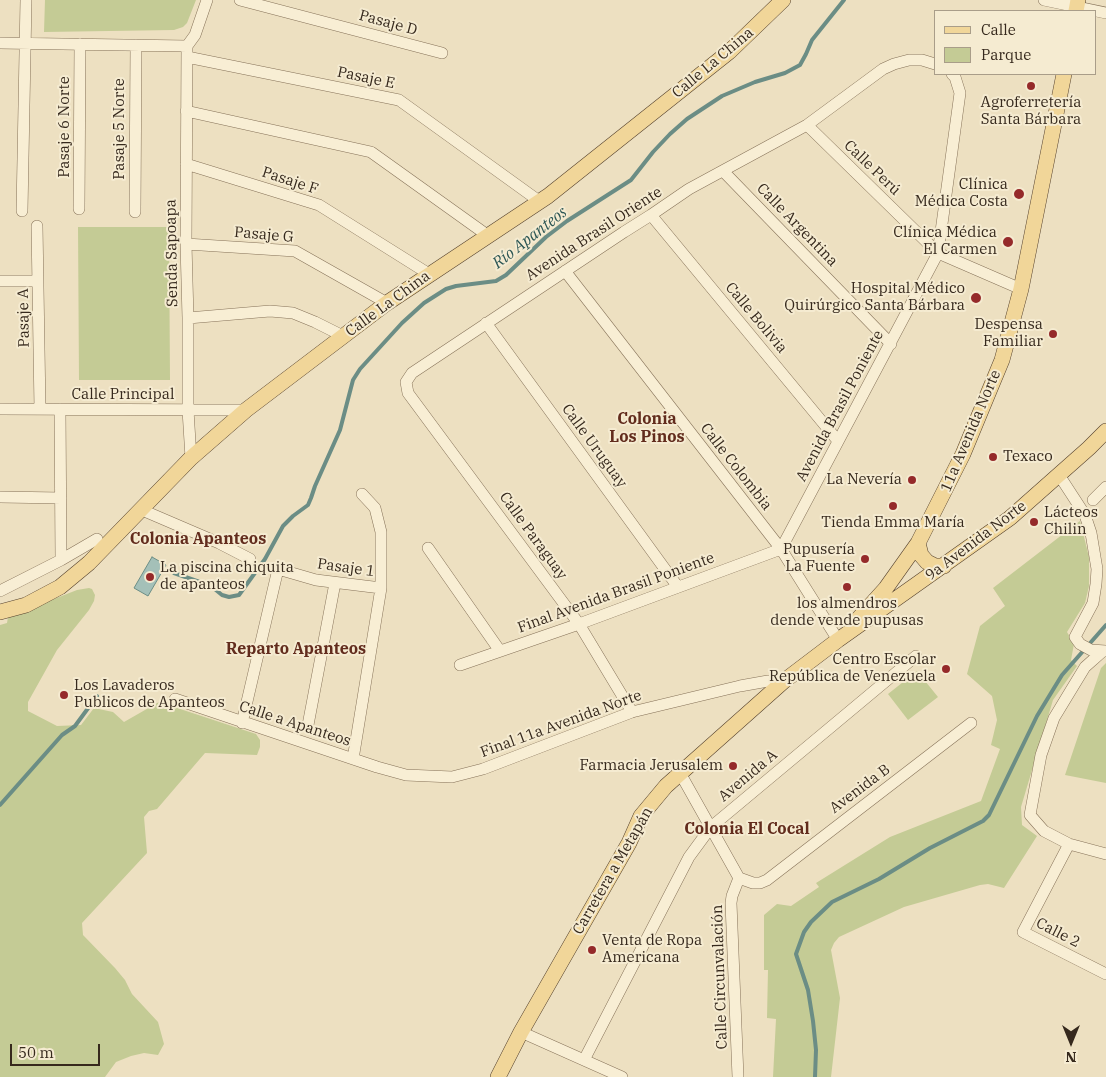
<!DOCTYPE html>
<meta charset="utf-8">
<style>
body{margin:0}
#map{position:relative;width:1106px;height:1077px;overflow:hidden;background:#ede0c1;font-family:"IBM Plex Serif",serif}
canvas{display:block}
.legend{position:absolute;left:934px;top:10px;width:162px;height:65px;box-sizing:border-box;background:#f5ebd1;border:1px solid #a99d89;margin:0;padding:6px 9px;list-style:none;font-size:15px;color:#36291d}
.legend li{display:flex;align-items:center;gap:10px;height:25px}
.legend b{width:25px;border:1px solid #a99d89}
.north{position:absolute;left:1046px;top:1017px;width:50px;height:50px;-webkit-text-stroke:4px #f5ebd1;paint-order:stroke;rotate:180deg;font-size:14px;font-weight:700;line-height:20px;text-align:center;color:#36291d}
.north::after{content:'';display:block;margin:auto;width:18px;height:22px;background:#36291d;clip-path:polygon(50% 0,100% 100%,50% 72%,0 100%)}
.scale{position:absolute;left:10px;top:1044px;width:90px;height:22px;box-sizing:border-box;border:2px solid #36291d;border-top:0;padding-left:6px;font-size:15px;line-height:18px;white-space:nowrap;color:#36291d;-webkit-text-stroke:4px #f5ebd1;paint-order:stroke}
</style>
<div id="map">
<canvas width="1106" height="1077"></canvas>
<ul class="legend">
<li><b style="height:6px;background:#f1d699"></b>Calle</li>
<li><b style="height:14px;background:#c4cb95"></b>Parque</li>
</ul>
<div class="north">N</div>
<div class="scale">50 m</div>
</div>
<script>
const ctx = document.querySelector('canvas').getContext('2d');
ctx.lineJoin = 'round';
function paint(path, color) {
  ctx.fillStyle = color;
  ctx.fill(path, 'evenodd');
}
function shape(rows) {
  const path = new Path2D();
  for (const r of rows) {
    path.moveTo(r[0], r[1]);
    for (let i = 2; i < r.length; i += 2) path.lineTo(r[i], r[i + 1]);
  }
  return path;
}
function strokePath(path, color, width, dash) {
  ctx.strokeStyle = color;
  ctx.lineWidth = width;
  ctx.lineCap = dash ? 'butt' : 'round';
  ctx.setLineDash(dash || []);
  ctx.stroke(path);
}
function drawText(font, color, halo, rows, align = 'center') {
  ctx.font = font + ' "IBM Plex Serif",serif';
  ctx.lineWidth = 4;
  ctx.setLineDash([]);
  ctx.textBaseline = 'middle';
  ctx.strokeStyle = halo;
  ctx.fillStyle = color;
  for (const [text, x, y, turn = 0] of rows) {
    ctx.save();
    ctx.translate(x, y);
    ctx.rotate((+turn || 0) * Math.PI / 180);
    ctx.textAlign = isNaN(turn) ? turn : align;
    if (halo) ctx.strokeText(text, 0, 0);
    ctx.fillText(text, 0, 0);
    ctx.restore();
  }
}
paint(shape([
 [45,0,196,0,187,23,183,27,174,30,44,32],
 [78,227,169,227,170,380,79,380],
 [1080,521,1089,557,1089,586,1085,603,1067,632,1074,644,1071,660,1077,666,1053,700,1021,807,1022,825,1037,836,1004,888,988,884,980,885,904,907,839,937,834,943,831,950,840,998,831,1077,773,1077,776,1019,767,1018,768,970,764,970,764,915,777,904,791,906,819,887,816,883,890,837,981,801,1000,749,991,745,997,720,992,696,967,674,980,626,1005,606,993,588],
 [89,588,92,589,95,595,94,601,89,610,57,650,28,702,28,711,57,726,81,725,94,708,113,712,124,722,159,702,256,734,260,740,260,747,257,755,205,753,157,809,149,811,144,817,147,853,82,923,83,935,115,968,125,980,132,994,158,1022,164,1044,158,1055,144,1053,131,1056,116,1062,105,1077,0,1077,0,625,7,623,8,617,77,590],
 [1106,663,1106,783,1065,775,1101,668],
 [917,671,938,697,908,720,888,694]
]), '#c4cb95');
const water = shape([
 [152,557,166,565,148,596,134,588,152,557]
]);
paint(water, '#a4c0b8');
strokePath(water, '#6b8d85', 1);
strokePath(shape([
 [174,573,211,586,222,595,229,597,239,595,265,559,283,526,293,516,308,505,311,498,315,486,340,430,353,380,360,369,402,323,424,303,446,289,456,286,496,281,506,275,546,237,567,221,631,180,653,152,670,134,687,119,722,96,755,82,785,73,800,65,806,54,812,40,844,0],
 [0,805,62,735,75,726,97,696],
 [815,1077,816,1050,813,1021,808,990,796,954,804,932,811,922,832,902,879,879,930,848,983,821,989,815,1037,716,1062,675,1106,625]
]), '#6b8d85', 4);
const minor = shape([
 [240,0,442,53],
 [1044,0,1106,13],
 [0,43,187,46],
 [187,46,186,244,188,318,188,410,191,458],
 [187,46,195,35,207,0],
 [187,57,399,100,539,201],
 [186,111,371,152,487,235],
 [807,125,938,253,1021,289],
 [186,164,319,205,429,274],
 [723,171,891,344],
 [79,209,80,44],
 [22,211,26,0],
 [135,212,136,45],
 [651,215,838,441],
 [37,226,40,409],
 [186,244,295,251,387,303],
 [565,271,781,549,838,640],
 [0,281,38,281],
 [188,318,270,311,293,313,315,322,343,336],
 [486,323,678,587],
 [0,409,246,410],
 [60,409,61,560],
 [1059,475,1085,515,1091,533,1097,569,1096,584,1093,603,1075,637,1080,644,1091,650,1106,651],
 [0,497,61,498],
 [1093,500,1106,487],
 [142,510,219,543,250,559],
 [428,548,500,651],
 [0,591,61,560,97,539],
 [1103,651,1085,667,1054,718,1041,755,1030,815,1044,831,1069,844,1106,854],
 [460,665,579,624,781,549,938,253,960,93,955,77,952,74],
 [175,699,377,767,406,775,452,777,483,769,632,712,740,686,768,681,784,681],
 [632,712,579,624,408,393,406,382,412,373,624,232,651,215,689,189,807,125,883,69,894,64,909,60,922,60,935,64],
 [242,723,278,569,316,580,381,588],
 [308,725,335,583],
 [353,759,381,588,381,532,375,508,362,494],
 [680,773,739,878],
 [1069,844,1023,932,1106,974],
 [739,878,753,883,760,883,767,880,971,723],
 [521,1032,622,1077],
 [584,1060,689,857,711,827,916,656],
 [738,1077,731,903,732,896,739,878]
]);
const major = shape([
 [1076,11,1078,0],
 [918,543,921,555,927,562,935,566,944,566],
 [0,612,26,605,60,587,89,563,191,458,246,410,387,303,548,196,729,52,783,0],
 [858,619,886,588,918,543,963,454,1002,360,1021,289,1064,74],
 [498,1077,521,1032,629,843,641,816,666,786,784,681,838,640,1010,518,1089,448,1106,431]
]);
strokePath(minor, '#867259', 12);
strokePath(major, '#54402d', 16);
strokePath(minor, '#f8eed4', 11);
strokePath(major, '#f1d699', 15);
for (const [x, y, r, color] of [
 [1031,86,5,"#952a2a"],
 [1019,194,6,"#952a2a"],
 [1008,242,6,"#952a2a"],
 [976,298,6,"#952a2a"],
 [1053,334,5,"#952a2a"],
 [993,457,5,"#952a2a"],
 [912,480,5,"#952a2a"],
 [893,506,5,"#952a2a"],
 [1034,522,5,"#952a2a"],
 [865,559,5,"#952a2a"],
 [150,577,5,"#952a2a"],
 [847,587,5,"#952a2a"],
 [946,669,5,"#952a2a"],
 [64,695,5,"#952a2a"],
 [733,766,5,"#952a2a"],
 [592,950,5,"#952a2a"]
]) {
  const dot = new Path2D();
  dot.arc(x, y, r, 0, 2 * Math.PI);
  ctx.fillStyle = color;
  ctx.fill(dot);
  strokePath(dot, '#f5ebd1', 2);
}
drawText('15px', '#36291d', '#f5ebd1', [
 ["Pasaje D",388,23,15],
 ["Calle La China",713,63,-40],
 ["Pasaje E",366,78,12],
 ["Pasaje 6 Norte",65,127,-90],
 ["Pasaje 5 Norte",120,129,-90],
 ["Calle Perú",872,168,44],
 ["Pasaje F",290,181,18],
 ["Calle Argentina",797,225,46],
 ["Avenida Brasil Oriente",594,234,-33],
 ["Pasaje G",264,235,5],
 ["Senda Sapoapa",172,253,-91],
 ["Calle La China",388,304,-36],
 ["Pasaje A",24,318,-91],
 ["Calle Bolivia",756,318,50],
 ["Calle Principal",123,395],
 ["Avenida Brasil Poniente",840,406,-62],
 ["11a Avenida Norte",971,431,-67],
 ["Calle Uruguay",594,446,54],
 ["Calle Colombia",736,467,52],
 ["Calle Paraguay",533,536,54],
 ["9a Avenida Norte",976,541,-37],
 ["Pasaje 1",346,568,8],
 ["Final Avenida Brasil Poniente",616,593,-20],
 ["Calle a Apanteos",295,724,18],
 ["Final 11a Avenida Norte",561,724,-20],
 ["Avenida A",748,776,-40],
 ["Avenida B",860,789,-37],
 ["Carretera a Metapán",613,871,-60],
 ["Calle 2",1058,933,27],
 ["Calle Circunvalación",720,977,-92]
]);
drawText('15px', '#36291d', '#f5ebd1', [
 ["Agroferretería",1031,103,"center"],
 ["Santa Bárbara",1031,120,"center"],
 ["Clínica",1008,185],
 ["Médica Costa",1008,202],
 ["Clínica Médica",997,233],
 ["El Carmen",997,250],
 ["Hospital Médico",965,289],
 ["Quirúrgico Santa Bárbara",965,306],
 ["Despensa",1043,325],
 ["Familiar",1043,342],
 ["Texaco",1003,457,"left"],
 ["La Nevería",902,480],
 ["Lácteos",1044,513,"left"],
 ["Chilin",1044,530,"left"],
 ["Tienda Emma María",893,523,"center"],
 ["Pupusería",855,550],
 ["La Fuente",855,567],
 ["La piscina chiquita",160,568,"left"],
 ["de apanteos",160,585,"left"],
 ["los almendros",847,604,"center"],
 ["dende vende pupusas",847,621,"center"],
 ["Centro Escolar",936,660],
 ["República de Venezuela",936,677],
 ["Los Lavaderos",74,686,"left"],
 ["Publicos de Apanteos",74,703,"left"],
 ["Farmacia Jerusalem",723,766],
 ["Venta de Ropa",602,941,"left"],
 ["Americana",602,958,"left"]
], 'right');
drawText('italic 16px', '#2c5654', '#f5ebd1', [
 ["Río Apanteos",530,238,-38]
]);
drawText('bold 16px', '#622c1d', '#f5ebd1', [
 ["Colonia",647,419],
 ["Los Pinos",647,437],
 ["Colonia Apanteos",198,539],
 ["Reparto Apanteos",296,649],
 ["Colonia El Cocal",747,829]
]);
</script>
